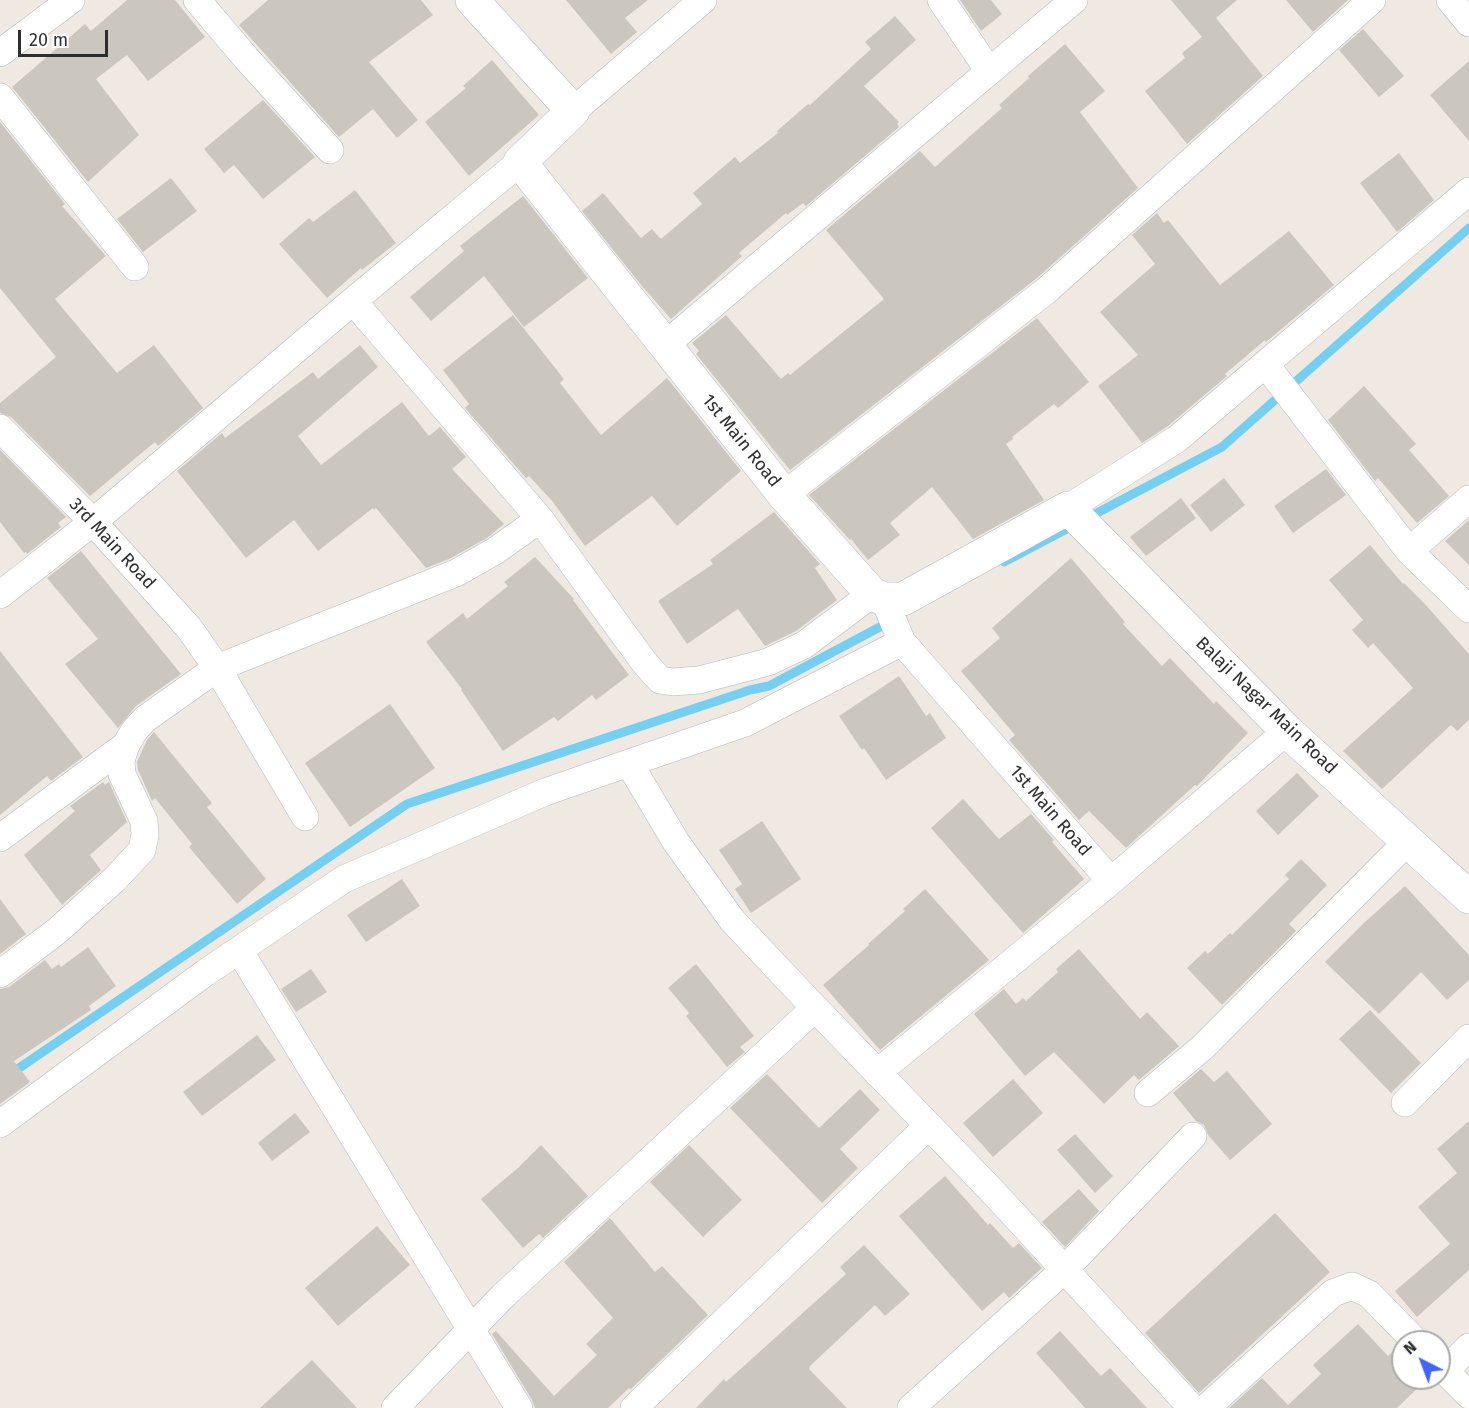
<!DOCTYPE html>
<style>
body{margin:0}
#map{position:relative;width:1469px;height:1408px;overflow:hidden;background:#efe9e1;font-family:"Fira Sans",sans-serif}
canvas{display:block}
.north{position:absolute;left:1391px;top:1330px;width:60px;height:60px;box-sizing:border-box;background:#fff;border:2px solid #ababab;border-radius:50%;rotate:318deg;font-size:16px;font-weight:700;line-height:24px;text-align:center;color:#2e2e2e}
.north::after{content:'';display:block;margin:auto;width:21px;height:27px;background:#4264fb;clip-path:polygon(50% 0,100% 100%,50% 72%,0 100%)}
.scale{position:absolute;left:18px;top:30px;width:90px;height:27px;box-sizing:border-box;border:3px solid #2e2e2e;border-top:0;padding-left:8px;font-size:18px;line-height:21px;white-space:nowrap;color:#2e2e2e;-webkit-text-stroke:4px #fff;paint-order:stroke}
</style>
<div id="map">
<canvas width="1469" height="1408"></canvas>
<div class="north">N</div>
<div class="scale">20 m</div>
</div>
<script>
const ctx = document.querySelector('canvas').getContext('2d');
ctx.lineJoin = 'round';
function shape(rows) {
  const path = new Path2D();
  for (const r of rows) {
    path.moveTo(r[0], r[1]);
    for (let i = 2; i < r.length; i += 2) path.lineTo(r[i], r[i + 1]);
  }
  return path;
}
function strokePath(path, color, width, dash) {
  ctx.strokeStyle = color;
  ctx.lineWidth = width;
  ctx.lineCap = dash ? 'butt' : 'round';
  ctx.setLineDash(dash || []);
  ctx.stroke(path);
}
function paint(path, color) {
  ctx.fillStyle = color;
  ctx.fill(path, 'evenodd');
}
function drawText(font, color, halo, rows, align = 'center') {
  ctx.font = font + ' "Fira Sans",sans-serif';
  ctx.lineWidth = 5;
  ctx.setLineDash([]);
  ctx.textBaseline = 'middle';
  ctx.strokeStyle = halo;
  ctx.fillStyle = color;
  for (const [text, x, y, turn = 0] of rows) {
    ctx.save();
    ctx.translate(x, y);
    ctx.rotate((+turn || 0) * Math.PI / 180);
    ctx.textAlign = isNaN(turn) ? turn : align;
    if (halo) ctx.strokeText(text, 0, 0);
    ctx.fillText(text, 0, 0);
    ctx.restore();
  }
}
strokePath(shape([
 [1004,562,1222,447,1469,228],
 [0,1081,407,804,750,690,769,686,891,621]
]), '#75cff0', 9);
paint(shape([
 [127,0,175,0,205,37,148,81,127,55,96,79,139,135,88,182,12,87,85,24,91,31],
 [268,0,421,0,433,15,369,62,418,120,397,138,373,109,339,137,239,25],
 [566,0,648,0,625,18,637,32,611,54],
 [960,0,991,0,1002,14,981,31],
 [1171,0,1237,0,1216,18,1263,76,1187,144,1145,91,1185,58,1182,53,1202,37],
 [1286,0,1348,0,1313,32],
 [895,16,916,40,864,86,899,122,897,124,899,127,806,206,803,203,787,215,786,213,739,253,742,256,671,319,642,286,582,211,603,193,641,238,652,229,661,239,702,204,693,193,735,157,740,163,778,133,777,131,808,104,810,105,871,49,865,42],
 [1363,29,1404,76,1379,97,1339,50],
 [1065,44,1105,91,1080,112,1138,188,1037,278,790,470,696,354,699,351,692,343,726,315,781,379,788,373,790,375,884,299,826,230,920,151,935,167,1002,108,999,105,1029,78,1028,76],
 [492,60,539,115,469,176,425,122,466,88,463,86],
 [1469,61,1469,141,1430,95],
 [263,100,315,157,263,199,234,165,224,173,204,149],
 [0,122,65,204,62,206,106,256,55,299,117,373,154,345,203,408,158,446,155,442,90,496,11,417,0,413,0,403,56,357,0,288],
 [1399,153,1434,200,1397,232,1360,183],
 [171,178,197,211,143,252,117,219],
 [355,190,396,243,362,270,361,268,327,298,279,244,309,218,313,222],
 [523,196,588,278,524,327,484,276,431,321,410,297,464,251,460,246],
 [1157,213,1164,223,1168,220,1220,285,1289,231,1334,285,1266,342,1265,340,1225,374,1227,376,1168,426,1142,443,1098,386,1138,355,1100,312,1155,264,1132,235],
 [513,315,564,379,560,383,601,435,667,378,741,471,677,526,652,496,585,546,553,502,529,476,526,478,465,408,469,404,443,370],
 [1037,318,1089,382,1058,408,1054,404,1012,437,1013,439,1006,444,1044,500,973,539,932,487,890,523,900,535,868,560,851,539,850,540,809,495],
 [360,345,378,367,298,436,321,465,402,402,429,436,440,427,466,457,452,469,504,524,487,538,449,559,426,568,376,508,374,510,373,508,318,551,294,520,246,558,177,471,222,433,225,438,313,372,318,379],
 [1364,386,1416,444,1409,450,1449,496,1417,523,1378,478,1375,481,1328,420],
 [0,450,66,517,58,523,61,527,27,554,26,552,24,553,0,522],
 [1326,469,1346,495,1293,533,1274,506],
 [1224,478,1245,505,1211,532,1190,505],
 [1181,498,1196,518,1146,556,1130,537],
 [774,512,820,564,815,568,837,600,796,631,765,646,738,609,687,644,658,601,713,564,710,560],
 [1469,520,1469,565,1445,541],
 [1370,545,1403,584,1404,583,1425,604,1469,654,1469,720,1457,731,1451,725,1382,789,1343,751,1413,688,1373,643,1368,648,1352,630,1363,620,1329,580],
 [81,551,181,674,136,706,118,728,65,664,98,639,47,578],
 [535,557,574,599,573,600,629,675,596,700,592,695,558,721,554,717,503,751,461,690,462,689,426,642,463,613,467,619,508,586,504,582],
 [1071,558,1125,622,1123,624,1162,666,1170,658,1214,704,1216,701,1248,733,1197,786,1195,785,1126,848,1089,811,1079,820,1009,740,1015,735,961,671,1000,638,992,628],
 [0,651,83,757,51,781,47,776,0,815],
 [899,676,926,716,930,713,946,738,886,780,864,748,862,750,839,716],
 [390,704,435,768,350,827,305,763],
 [154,732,212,803,207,807,266,879,237,904,189,847,192,844,155,798,152,801,138,770,137,762,147,740],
 [1297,773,1319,796,1278,835,1256,811],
 [103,782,105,785,109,782,127,822,90,855,101,870,62,905,24,855,75,811,70,806],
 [963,799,999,839,1031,814,1054,840,1052,842,1084,879,1023,933,931,828],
 [762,821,801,879,751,913,735,889,742,884,719,850],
 [1301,859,1327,885,1289,924,1296,931,1222,1005,1187,968,1205,951,1208,954,1230,933,1232,935,1289,879,1285,875],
 [402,879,420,906,366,942,347,915],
 [1405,886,1469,955,1469,980,1447,1000,1421,972,1379,1014,1325,962,1365,922],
 [925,889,989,960,880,1050,823,985,869,945,868,944,905,911,903,909],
 [0,899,26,934,0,954],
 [88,947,116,986,89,1006,91,1010,14,1061,30,1082,0,1104,0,989,9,987,45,960,52,969,59,964,61,967],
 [1079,949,1140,1019,1147,1012,1179,1046,1139,1080,1134,1075,1104,1104,1054,1052,1025,1076,974,1014,1004,989,1016,1004,1023,998,1026,1001,1058,972,1056,969],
 [696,964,754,1036,740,1047,745,1052,727,1067,686,1016,689,1013,668,988],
 [311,969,327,992,296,1012,281,989],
 [1370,1010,1421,1063,1391,1093,1339,1039],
 [257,1035,276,1060,202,1116,183,1092],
 [1201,1069,1214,1082,1227,1071,1272,1124,1230,1160,1208,1135,1204,1125,1196,1121,1173,1093],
 [767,1074,819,1128,860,1089,880,1110,840,1149,858,1168,822,1203,730,1108],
 [1013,1079,1043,1113,993,1157,963,1123],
 [295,1113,310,1132,272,1161,258,1143],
 [1469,1121,1469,1270,1417,1317,1395,1291,1450,1244,1418,1207,1457,1173,1437,1149],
 [1075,1134,1113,1176,1095,1193,1057,1150],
 [541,1145,588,1196,543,1238,539,1234,523,1248,481,1199,519,1167],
 [689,1145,742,1200,703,1237,650,1182],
 [945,1176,988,1225,990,1223,1013,1248,1019,1243,1042,1268,1009,1298,1004,1292,982,1311,899,1216],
 [1079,1189,1099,1211,1065,1247,1042,1222],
 [1275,1213,1330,1272,1199,1393,1145,1333],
 [610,1218,655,1272,662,1266,708,1315,631,1389,629,1388,608,1408,535,1408,532,1400,492,1334,496,1331,554,1396,597,1355,586,1344,613,1318,564,1262],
 [377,1226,410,1265,338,1326,305,1288],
 [864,1245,910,1294,885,1316,875,1305,810,1366,809,1369,847,1408,696,1408,724,1379,726,1382,846,1274,840,1267],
 [1358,1324,1388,1356,1398,1346,1403,1351,1403,1378,1428,1378,1397,1408,1229,1408,1262,1378,1288,1405,1321,1374,1313,1365],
 [1060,1331,1101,1376,1110,1368,1147,1408,1085,1408,1036,1353],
 [312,1360,357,1408,260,1408]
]), '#cbc7bf');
const minor = shape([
 [197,0,246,58,330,150],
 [941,0,989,71],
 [1450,0,1469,23],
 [0,53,71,0],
 [0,97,135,267],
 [573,111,703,0],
 [353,301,540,519,644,662,660,680,673,682,699,680,768,662,804,645,872,594],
 [665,345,1074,0],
 [1266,365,1409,551,1469,609],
 [0,428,93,522,189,628,217,668,305,817],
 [784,495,1047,290,1372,0],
 [1068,508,1177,439,1469,191],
 [1409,551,1469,499],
 [0,595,93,522,353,301,520,162],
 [884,599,902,642,1111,881],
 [629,763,745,723,902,642],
 [0,838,126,745],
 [239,950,519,1408],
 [0,974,57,931,115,879,142,850,145,835,144,821,122,774,121,760,126,745,134,731,145,719,217,668,456,573,495,551,540,519],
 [877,1073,1111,881,1287,731],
 [1148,1093,1203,1047,1409,840],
 [1405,1103,1469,1038],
 [0,1124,205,973,344,879,545,792,629,763,676,842,732,920,815,1008],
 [1439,1365,1469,1395],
 [1445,1371,1469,1347],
 [395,1408,503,1296,815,1008,993,1192,1192,1408],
 [634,1408,928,1126],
 [911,1408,1064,1270,1193,1136],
 [1206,1408,1333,1293,1352,1286,1369,1294,1416,1342]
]);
const secondary = shape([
 [472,0,573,111,520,162,784,495,872,594,884,599,903,599,1068,508,1287,731,1469,897]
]);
strokePath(minor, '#b4b7c1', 28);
strokePath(secondary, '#b4b7c1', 34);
strokePath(minor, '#fff', 27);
strokePath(secondary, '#fff', 33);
drawText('18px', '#2e2e2e', '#fff', [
 ["1st Main Road",741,441,51],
 ["3rd Main Road",112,544,47],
 ["Balaji Nagar Main Road",1266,706,44],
 ["1st Main Road",1050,811,49]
]);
</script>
